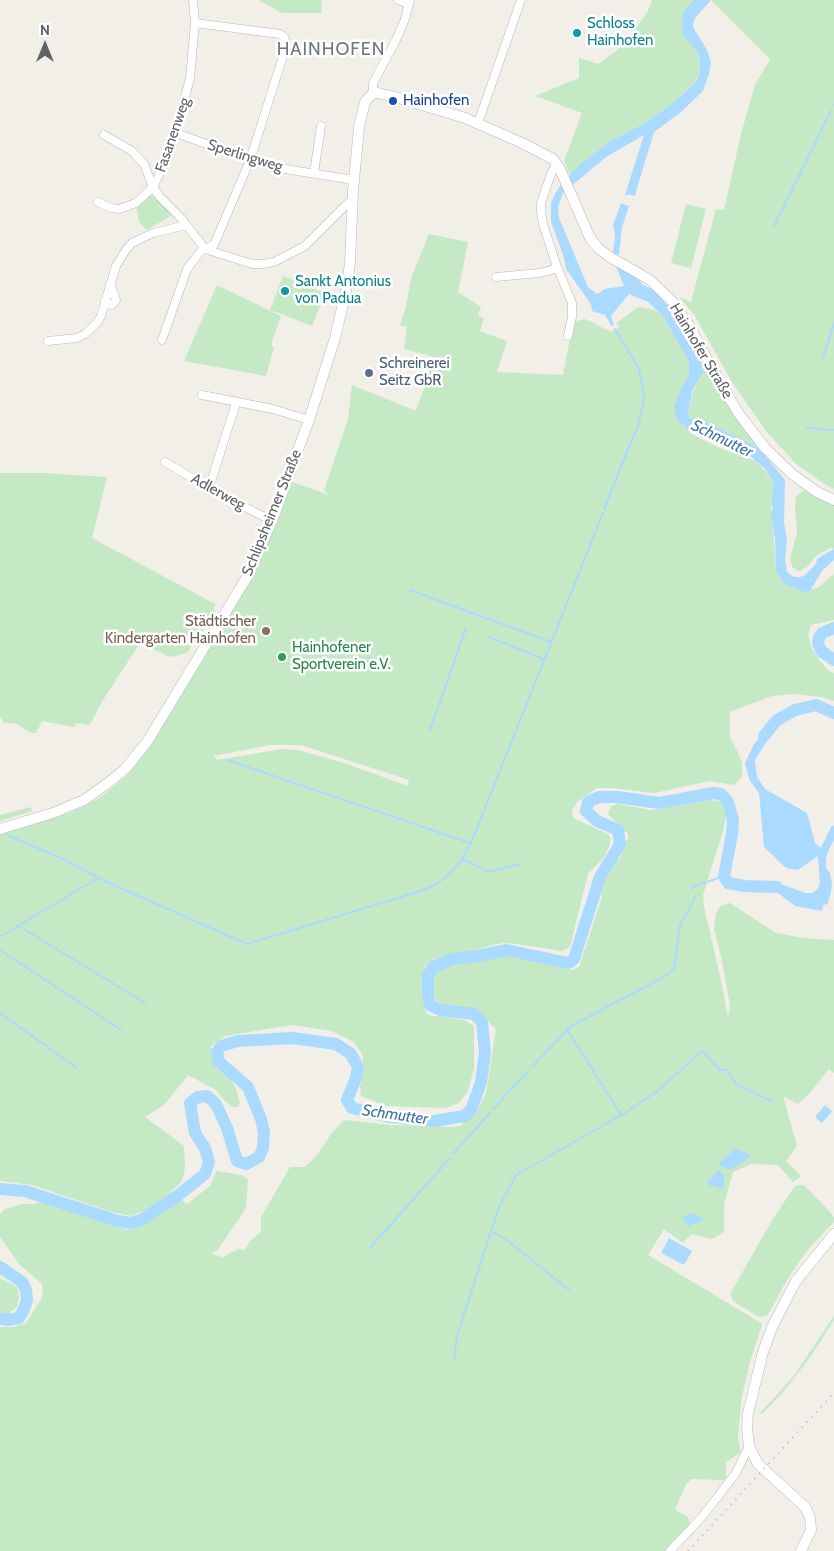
<!DOCTYPE html>
<meta charset="utf-8">
<style>
body{margin:0}
#map{position:relative;width:834px;height:1551px;overflow:hidden;background:#f1efe8;font-family:Cabin,sans-serif}
canvas{display:block}
.north{position:absolute;left:20px;top:20px;width:50px;height:50px;-webkit-text-stroke:4px #fff;paint-order:stroke;rotate:0deg;font-size:14px;font-weight:700;line-height:20px;text-align:center;color:#5f6368}
.north::after{content:'';display:block;margin:auto;width:18px;height:22px;background:#5f6368;clip-path:polygon(50% 0,100% 100%,50% 72%,0 100%)}
</style>
<div id="map">
<canvas width="834" height="1551"></canvas>
<div class="north">N</div>
</div>
<script>
const ctx = document.querySelector('canvas').getContext('2d');
ctx.lineJoin = 'round';
function paint(path, color) {
  ctx.fillStyle = color;
  ctx.fill(path, 'evenodd');
}
function shape(rows) {
  const path = new Path2D();
  for (const r of rows) {
    path.moveTo(r[0], r[1]);
    for (let i = 2; i < r.length; i += 2) path.lineTo(r[i], r[i + 1]);
  }
  return path;
}
function strokePath(path, color, width, dash) {
  ctx.strokeStyle = color;
  ctx.lineWidth = width;
  ctx.lineCap = dash ? 'butt' : 'round';
  ctx.setLineDash(dash || []);
  ctx.stroke(path);
}
function drawText(font, color, halo, rows, align = 'center') {
  ctx.font = font + ' Cabin,sans-serif';
  ctx.lineWidth = 5;
  ctx.setLineDash([]);
  ctx.textBaseline = 'middle';
  ctx.strokeStyle = halo;
  ctx.fillStyle = color;
  for (const [text, x, y, turn = 0] of rows) {
    ctx.save();
    ctx.translate(x, y);
    ctx.rotate((+turn || 0) * Math.PI / 180);
    ctx.textAlign = isNaN(turn) ? turn : align;
    if (halo) ctx.strokeText(text, 0, 0);
    ctx.fillText(text, 0, 0);
    ctx.restore();
  }
}
paint(shape([
 [259,0,321,0,322,13,282,13],
 [652,0,694,0,692,3,693,46,699,56,700,74,691,87,669,106,643,124,614,139,581,163,570,175,564,161,582,113,535,96,579,78,579,58,598,64,624,45,648,11],
 [711,0,834,0,834,489,823,483,795,463,766,431,732,382,695,316,679,297,691,302,716,209,724,210,741,134,755,85,770,59],
 [149,196,153,196,174,214,147,230,139,222,136,205],
 [686,204,706,209,691,268,671,263],
 [429,234,468,242,458,292,481,307,478,315,484,318,480,331,507,341,497,372,563,375,573,322,585,319,611,332,619,327,617,323,638,307,655,310,663,316,689,362,689,375,683,384,682,425,688,429,690,433,713,445,730,452,745,456,753,460,755,460,771,478,774,484,771,501,776,570,783,583,803,592,819,587,834,574,834,620,811,625,808,635,812,649,819,660,830,672,834,673,834,701,820,697,795,694,772,696,730,712,730,737,739,755,742,763,742,777,734,785,710,781,654,793,613,788,597,788,577,802,572,811,572,815,575,819,608,834,610,837,610,844,605,856,588,874,570,947,562,951,517,944,503,943,489,946,467,953,451,955,433,960,425,966,422,989,426,1013,432,1016,443,1016,464,1020,474,1026,474,1068,468,1091,459,1103,445,1108,386,1106,361,1096,360,1087,364,1068,362,1054,354,1042,332,1031,292,1025,225,1036,211,1046,213,1056,216,1068,229,1078,235,1086,240,1103,237,1107,232,1107,223,1099,216,1090,188,1075,165,1104,145,1117,184,1146,185,1168,182,1181,167,1196,149,1209,131,1216,112,1212,32,1185,0,1181,0,835,72,812,98,799,127,776,141,758,150,745,272,530,275,529,292,482,329,495,324,490,348,419,352,385,416,411,434,357,404,349,407,327,400,325,406,307,411,278],
 [270,745,301,745,409,780,408,786,347,764,298,750,282,749,218,760,213,756],
 [283,276,325,293,312,326,270,310],
 [217,285,281,316,271,344,274,348,266,376,184,361],
 [706,367,757,443,755,446,710,424,690,418,688,415,693,391],
 [0,473,44,473,107,477,92,538,217,605,215,605,213,609,215,611,187,653,170,657,140,643,101,703,90,725,77,723,74,727,42,721,36,733,31,733,15,723,4,723,0,716],
 [806,489,834,504,834,549,830,548,816,556,807,567,799,571,793,568,790,559,797,533,795,506,796,496],
 [707,800,719,801,723,806,726,817,723,831,703,895,704,907,721,981,728,1018,730,1005,721,957,714,928,716,913,720,906,730,903,776,933,804,938,834,940,834,1073,829,1069,809,1094,798,1104,783,1096,797,1146,786,1161,801,1176,793,1182,778,1165,752,1164,733,1172,724,1204,724,1232,712,1239,691,1234,683,1243,664,1229,648,1255,761,1323,762,1325,750,1362,741,1401,738,1439,741,1452,726,1462,726,1478,724,1480,692,1479,686,1484,675,1510,687,1516,691,1525,666,1551,0,1551,0,1327,14,1327,26,1323,41,1299,43,1293,42,1284,19,1264,0,1237,0,1214,5,1209,23,1204,34,1204,41,1201,127,1230,139,1226,182,1200,187,1204,210,1186,216,1171,241,1175,248,1179,246,1208,217,1251,211,1252,217,1256,223,1257,238,1249,245,1250,250,1241,261,1232,261,1217,290,1167,305,1167,318,1154,331,1134,344,1120,391,1125,450,1127,460,1126,477,1112,486,1093,496,1029,478,1012,439,1005,435,998,433,984,435,972,438,968,508,955,572,970,579,967,601,900,604,874,611,865,620,858,628,838,628,834,608,814,611,806,618,804,651,810,673,807],
 [31,807,32,811,0,821,0,815],
 [800,1185,805,1186,830,1212,834,1218,834,1222,811,1246,801,1259,784,1285,768,1315,759,1317,733,1301,730,1294,774,1217,795,1186],
 [0,1278,17,1287,19,1296,17,1307,8,1314,0,1314],
 [834,1316,834,1320,811,1356,784,1391,762,1414,760,1413,793,1377]
]), '#c5e8c5');
paint(shape([
 [694,0,711,0,695,18,693,24,694,29,707,50,711,62,709,74,703,91,681,112,654,132,635,195,634,196,628,194,627,196,625,195,644,135,606,157,563,193,558,207,559,218,588,287,597,294,601,292,604,289,624,286,616,266,636,277,642,284,653,290,676,314,705,369,692,391,688,415,690,418,710,424,755,446,760,449,785,480,784,523,787,539,785,558,787,572,794,577,800,577,805,575,816,564,817,559,834,549,834,560,822,571,810,591,803,592,783,583,776,570,775,540,771,513,773,509,771,501,774,484,771,478,765,469,746,452,702,432,688,429,677,420,674,408,683,384,689,375,689,362,663,316,648,302,629,294,611,316,614,325,612,326,605,315,592,311,591,304,566,269,564,258,551,222,551,203,555,194,560,186,581,163,614,139,643,124,669,106,691,87,696,81,700,74,699,55,683,34,682,23,683,13],
 [621,203,629,206,622,227,619,255,613,253,615,235,613,225],
 [816,705,834,710,834,716,827,716,818,711],
 [774,723,767,741,755,760,757,777,765,789,807,813,815,843,821,848,825,843,830,845,826,858,826,868,830,873,832,882,831,892,827,905,824,904,822,911,795,906,774,890,761,886,781,884,805,893,812,893,818,889,820,883,818,856,798,870,786,868,764,847,759,793,750,781,745,763,754,744,770,724],
 [825,1105,832,1111,822,1123,815,1117],
 [735,1149,745,1152,751,1157,729,1170,718,1164],
 [718,1170,725,1176,723,1189,706,1184],
 [691,1213,705,1220,688,1226,682,1218],
 [669,1238,692,1251,684,1265,661,1253]
]), '#aadaff');
strokePath(shape([
 [834,106,834,105],
 [774,226,831,111],
 [823,358,834,323],
 [807,428,834,430],
 [604,509,638,425,643,406,644,395,639,369,615,329],
 [410,590,551,642],
 [489,637,544,659],
 [430,730,466,628],
 [227,760,470,843],
 [7,835,61,858,97,877],
 [462,859,487,871,491,871,521,864],
 [693,889,692,887,724,876],
 [19,926,145,1003],
 [0,937,98,878,247,944,424,890,436,884,447,876,461,861,471,843,603,513],
 [0,950,121,1030],
 [0,1013,77,1068],
 [532,1067,571,1026,664,977,674,969,680,925,694,900,695,896],
 [493,1109,528,1071],
 [622,1115,660,1089,702,1051,720,1070,727,1070,737,1085,772,1101],
 [453,1154,490,1113],
 [491,1231,508,1241,569,1290],
 [370,1248,450,1158],
 [454,1358,457,1336,499,1207,516,1175,621,1115,567,1029]
]), '#aadaff', 2);
strokePath(shape([
 [824,851,834,830]
]), '#aadaff', 8);
strokePath(shape([
 [834,628,822,633,819,638,818,643,821,651,834,660],
 [764,736,777,720,795,710,816,705,834,713],
 [0,1189,25,1191,118,1221,130,1223,141,1220,176,1197,205,1174,209,1162,205,1148,195,1133,190,1103,198,1097,207,1096,216,1104,227,1128,237,1161,246,1164,259,1157,263,1148,264,1132,261,1119,248,1087,219,1062,217,1052,221,1046,238,1041,292,1038,336,1044,351,1054,358,1067,356,1078,347,1100,352,1108,389,1117,434,1121,465,1116,472,1108,481,1082,485,1052,482,1022,474,1014,440,1010,430,1005,428,995,428,975,433,967,453,959,478,956,507,950,568,963,574,959,600,877,620,844,618,830,597,821,586,811,588,802,599,797,616,797,660,803,713,793,721,794,728,802,733,820,732,834,724,876,728,883,744,886,777,887],
 [0,1267,22,1282,26,1290,27,1300,24,1309,19,1318,8,1320,0,1319]
]), '#aadaff', 12);
const minor = shape([
 [193,0,195,23,190,78,174,139,164,165,153,187,159,196,181,218,205,249,214,245,250,160,285,50,286,43,284,37,280,34,195,23],
 [398,0,409,4],
 [373,93,373,83,396,40,405,19,410,0],
 [478,123,521,0],
 [176,133,250,160,285,169,354,180],
 [557,163,551,174,541,203,541,212,543,224,556,264,572,303,572,317,568,336],
 [314,173,321,126],
 [98,202,111,208,119,209,136,203,153,187,144,164,132,151,104,135],
 [496,277,540,273,555,269,556,264],
 [105,300,108,304,112,305,116,300,110,284],
 [162,340,187,269,200,252,205,249,252,264,263,264,274,262,305,246,348,203,353,201],
 [48,341,77,338,85,334,97,323,101,316,116,266,126,250,132,243,153,233,186,225],
 [202,395,273,409,309,420],
 [165,462,209,488,272,521],
 [209,488,236,403],
 [670,1551,702,1517,736,1473,749,1446]
]);
const tertiary = shape([
 [0,829,53,813,84,800,108,783,125,769,147,742,247,577,272,521,309,420,335,338,346,291,350,263,353,191,359,127,365,102,373,93,378,93,395,97,465,118,522,143,553,159,560,169,590,238,599,249,610,257,650,280,673,302,688,324,718,379,739,414,765,448,792,474,817,492,834,500],
 [801,1551,811,1530,810,1517,805,1507,758,1464,749,1446,747,1428,748,1413,763,1352,773,1325,796,1281,834,1234]
]);
strokePath(minor, '#b5b8bc', 9);
strokePath(tertiary, '#b5b8bc', 11);
strokePath(minor, '#fff', 8);
strokePath(tertiary, '#fff', 10);
strokePath(shape([
 [688,1551,834,1393]
]), '#b6b7b8', 2, [1, 6]);
for (const [x, y, r, color] of [
 [577,33,5,"#0f9aa8"],
 [393,101,5,"#1a4fb4"],
 [285,291,5,"#0f9aa8"],
 [369,373,5,"#5c6f8a"],
 [266,631,5,"#8d6e63"],
 [282,657,5,"#2e9e5b"]
]) {
  const dot = new Path2D();
  dot.arc(x, y, r, 0, 2 * Math.PI);
  ctx.fillStyle = color;
  ctx.fill(dot);
  strokePath(dot, '#fff', 2);
}
drawText('15px', '#0d838f', '#fff', [
 ["Schloss",587,24],
 ["Hainhofen",587,41],
 ["Sankt Antonius",295,282],
 ["von Padua",295,299]
], 'left');
drawText('15px', '#164399', '#fff', [
 ["Hainhofen",403,101]
], 'left');
drawText('15px', '#5f6368', '#fff', [
 ["Fasanenweg",173,135,-71],
 ["Sperlingweg",245,156,17],
 ["Hainhofer Straße",701,351,59],
 ["Adlerweg",218,492,29],
 ["Schlipsheimer Straße",272,513,-68]
]);
drawText('15px', '#4e5e75', '#fff', [
 ["Schreinerei",379,364],
 ["Seitz GbR",379,381]
], 'left');
drawText('15px', '#785e54', '#fff', [
 ["Städtischer",256,622],
 ["Kindergarten Hainhofen",256,639]
], 'right');
drawText('15px', '#27864d', '#fff', [
 ["Hainhofener",292,648],
 ["Sportverein e.V.",292,665]
], 'left');
drawText('italic 16px', '#4174aa', '#fff', [
 ["Schmutter",722,439,26],
 ["Schmutter",395,1115,8]
]);
ctx.letterSpacing = '1px';
drawText('18px', '#70757a', '#fff', [
 ["HAINHOFEN",331,50]
]);
ctx.letterSpacing = '0px';
</script>
